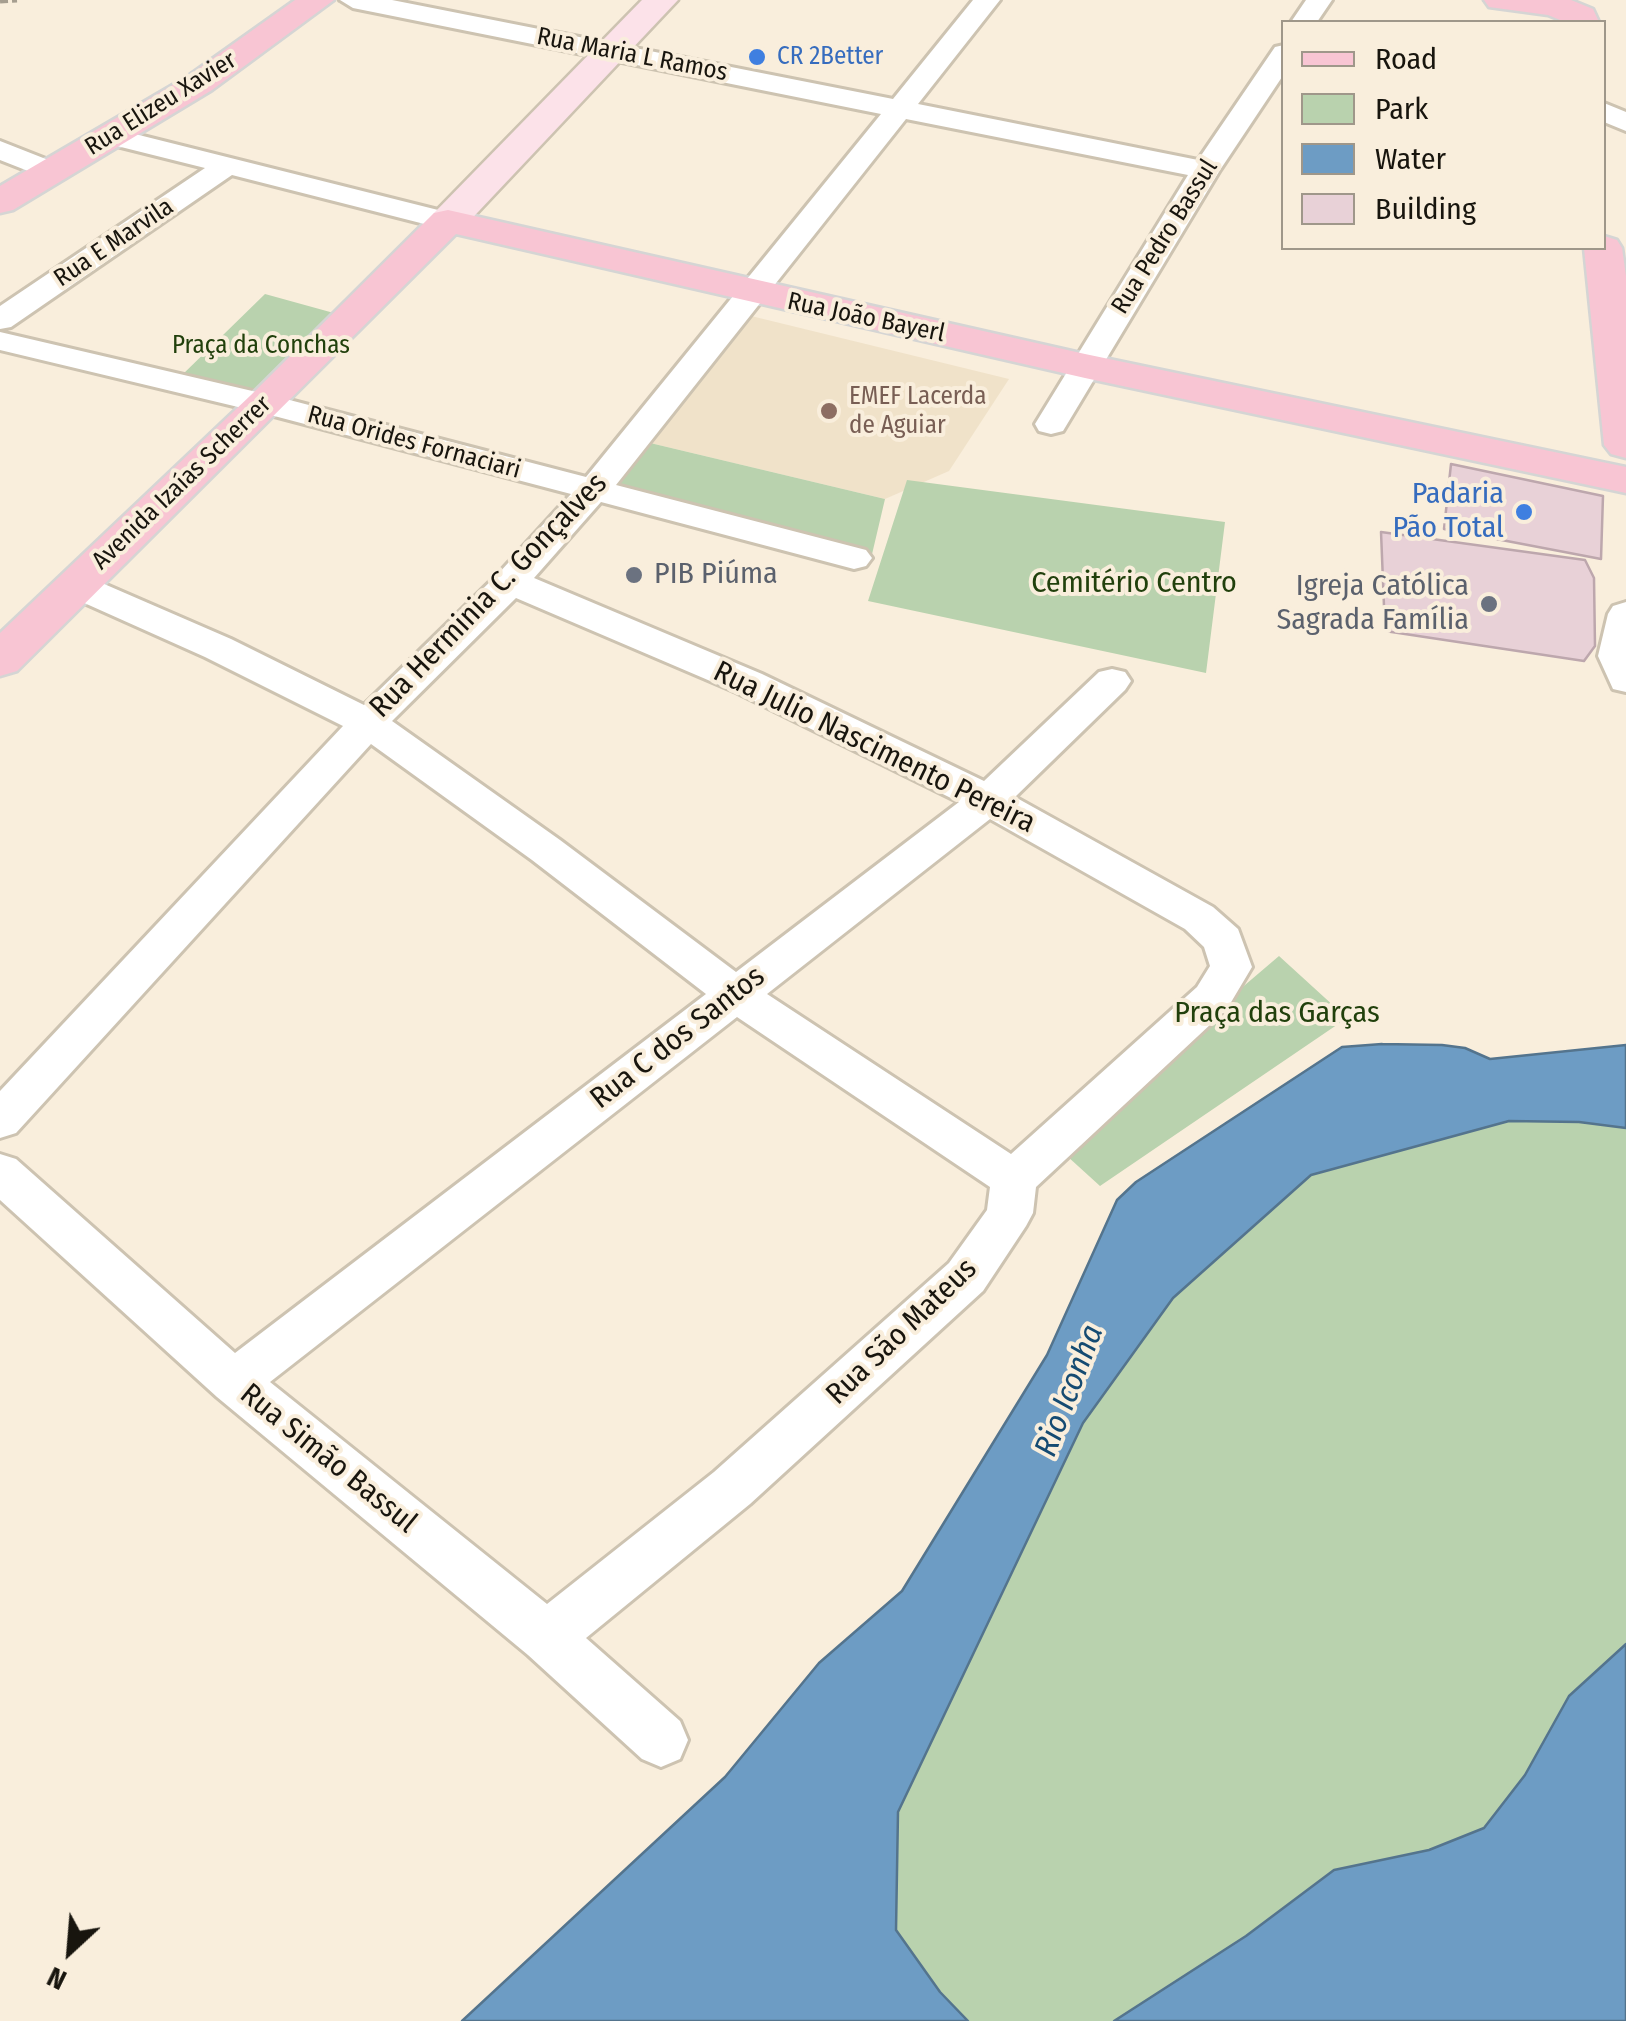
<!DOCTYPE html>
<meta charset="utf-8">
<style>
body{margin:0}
#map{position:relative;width:1626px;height:2021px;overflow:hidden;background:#f9eedc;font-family:"Fira Sans Condensed",sans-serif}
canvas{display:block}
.legend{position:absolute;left:1281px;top:20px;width:325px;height:230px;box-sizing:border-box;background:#f9eedc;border:2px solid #9f978a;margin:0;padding:12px 18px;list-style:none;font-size:30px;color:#18150e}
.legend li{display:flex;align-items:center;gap:20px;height:50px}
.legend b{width:50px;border:2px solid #9f978a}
.north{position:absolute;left:20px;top:1901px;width:100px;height:100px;-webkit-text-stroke:8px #f9eedc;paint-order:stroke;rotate:206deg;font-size:28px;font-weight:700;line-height:40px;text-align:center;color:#18150e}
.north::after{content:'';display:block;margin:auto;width:35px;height:45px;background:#18150e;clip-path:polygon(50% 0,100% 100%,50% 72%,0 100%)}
</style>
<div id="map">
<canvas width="1626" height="2021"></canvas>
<ul class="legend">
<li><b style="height:12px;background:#f8c5d3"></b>Road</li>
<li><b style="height:28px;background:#b9d2ae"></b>Park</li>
<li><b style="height:28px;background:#6d9cc4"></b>Water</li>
<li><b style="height:28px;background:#e8d1d7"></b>Building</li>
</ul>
<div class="north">N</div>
</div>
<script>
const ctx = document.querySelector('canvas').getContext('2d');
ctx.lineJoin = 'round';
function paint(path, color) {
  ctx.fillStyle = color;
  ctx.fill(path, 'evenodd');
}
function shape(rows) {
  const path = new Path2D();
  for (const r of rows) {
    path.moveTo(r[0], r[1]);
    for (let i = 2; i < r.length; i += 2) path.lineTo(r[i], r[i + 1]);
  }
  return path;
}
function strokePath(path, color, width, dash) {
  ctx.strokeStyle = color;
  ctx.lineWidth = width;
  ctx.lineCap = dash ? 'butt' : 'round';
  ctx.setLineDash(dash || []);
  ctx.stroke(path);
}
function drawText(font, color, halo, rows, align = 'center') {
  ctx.font = font + ' "Fira Sans Condensed",sans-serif';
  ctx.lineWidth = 8;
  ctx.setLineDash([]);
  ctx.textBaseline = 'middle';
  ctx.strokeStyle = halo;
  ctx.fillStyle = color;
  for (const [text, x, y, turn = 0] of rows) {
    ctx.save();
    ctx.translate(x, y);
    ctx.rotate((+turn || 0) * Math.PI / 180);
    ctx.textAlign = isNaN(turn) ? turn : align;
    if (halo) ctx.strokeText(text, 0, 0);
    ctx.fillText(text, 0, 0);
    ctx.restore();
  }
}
paint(shape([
 [743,314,1009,379,949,471,885,499,646,442]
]), '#f0e2c9');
paint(shape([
 [265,294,341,315,258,396,180,377],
 [646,442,885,499,869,567,605,497],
 [907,480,1225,522,1206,673,868,601],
 [1279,956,1347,1018,1100,1186,1056,1146],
 [1509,1121,1579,1122,1626,1128,1626,1644,1569,1696,1525,1775,1484,1828,1429,1850,1334,1870,1246,1936,1114,2021,969,2021,940,1992,896,1930,898,1812,1083,1423,1173,1298,1311,1175]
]), '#b9d2ae');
const water = shape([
 [1382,1044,1442,1045,1465,1048,1490,1059,1626,1045,1626,1128,1579,1122,1509,1121,1311,1175,1173,1298,1083,1423,898,1812,896,1930,940,1992,968,2021,462,2021,725,1777,819,1663,902,1591,1047,1355,1117,1200,1136,1182,1342,1047,1382,1044],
 [1626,1644,1626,2021,1114,2021,1246,1936,1334,1870,1429,1850,1484,1828,1525,1775,1569,1696,1626,1644]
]);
paint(water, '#6d9cc4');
strokePath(water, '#54748d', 2.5);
const building = shape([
 [1451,464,1603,496,1601,559,1444,529,1451,464],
 [1381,532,1585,560,1594,578,1595,646,1584,661,1385,631,1381,532]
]);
paint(building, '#e8d1d7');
strokePath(building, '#bda7ad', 2.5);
const street = shape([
 [340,0,392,0,893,99,973,0,1000,0,918,104,1198,160,1275,47,1284,45,1284,74,1220,170,1063,431,1051,434,1039,431,1035,424,1188,175,906,119,616,485,866,550,872,558,866,566,854,569,601,502,534,578,762,674,984,781,1099,672,1112,669,1125,672,1131,681,1125,690,1015,797,1213,907,1238,929,1252,967,1227,1009,1036,1187,1033,1213,1026,1226,983,1291,750,1504,586,1638,680,1721,688,1740,680,1759,661,1767,642,1759,528,1655,217,1397,0,1200,0,1154,16,1159,235,1353,706,994,532,860,371,744,16,1133,0,1138,0,1091,343,726,205,657,62,593,57,585,62,577,75,574,88,577,231,639,364,705,498,574,571,494,259,412,0,350,0,332,278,397,586,477,881,114,353,8,340,0],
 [516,598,736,692,959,802,736,972,560,840,392,721,516,598],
 [990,819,1185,929,1204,947,1210,966,1197,987,1011,1154,767,994,990,819],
 [737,1017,990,1187,987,1210,949,1263,714,1472,547,1604,270,1382,737,1017],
 [1306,0,1332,0,1317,22,1291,22,1306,0],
 [1604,103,1626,112,1626,131,1604,122,1604,103],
 [111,128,458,215,463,221,458,227,448,230,232,175,11,327,0,329,0,306,205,168,101,142,97,136,101,130,111,128],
 [0,141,61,165,65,171,61,177,51,180,0,160,0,141],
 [1626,602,1626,692,1613,689,1598,656,1608,614,1613,606,1626,602]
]);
const secondary = shape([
 [642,0,678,0,462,229,448,232,434,229,429,221,434,213,642,0]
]);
const primary = shape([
 [295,0,334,0,212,90,13,210,0,213,0,186,188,76,295,0],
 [1484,0,1571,0,1593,9,1599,22,1565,22,1548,15,1489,7,1484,0],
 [448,210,1085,354,1626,467,1626,493,1085,378,456,234,17,671,0,676,0,633,251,395,434,213,448,210],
 [1604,236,1617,240,1622,248,1626,276,1626,458,1611,454,1604,445,1584,248,1604,248,1604,236]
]);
strokePath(street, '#cdc3b1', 6);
strokePath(secondary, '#cdc3b1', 5);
strokePath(primary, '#d5d5d4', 5);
strokePath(shape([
 [0,1,17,0]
]), '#a69e90', 5, [8, 4]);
paint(street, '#fff');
paint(secondary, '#fce2e9');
paint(primary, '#f8c5d3');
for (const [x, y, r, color] of [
 [757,57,10,"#3f7fe0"],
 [829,411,10,"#8d6e63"],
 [1524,512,10,"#3f7fe0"],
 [634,575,10,"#6b7280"],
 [1489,604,10,"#6b7280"]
]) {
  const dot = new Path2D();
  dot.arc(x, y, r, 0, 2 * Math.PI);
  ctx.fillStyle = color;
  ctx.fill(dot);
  strokePath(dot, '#f9eedc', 4);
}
drawText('25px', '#18150e', '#f9eedc', [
 ["Rua Maria L Ramos",632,55,11],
 ["Rua Elizeu Xavier",161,104,-32],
 ["Rua Pedro Bassul",1165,237,-58],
 ["Rua E Marvila",114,243,-34],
 ["Rua João Bayerl",866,318,12],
 ["Rua Orides Fornaciari",414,443,15],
 ["Avenida Izaías Scherrer",182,483,-44]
]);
drawText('25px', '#366cbe', '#f9eedc', [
 ["CR 2Better",777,57]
], 'left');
drawText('25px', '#21400c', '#f9eedc', [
 ["Praça da Conchas",261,346]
]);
drawText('25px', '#785e54', '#f9eedc', [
 ["EMEF Lacerda",849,397],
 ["de Aguiar",849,426]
], 'left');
drawText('30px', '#366cbe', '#f9eedc', [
 ["Padaria",1504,495],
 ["Pão Total",1504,529]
], 'right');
drawText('30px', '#5b616d', '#f9eedc', [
 ["PIB Piúma",654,575],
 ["Igreja Católica",1469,587,"right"],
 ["Sagrada Família",1469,621,"right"]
], 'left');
drawText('30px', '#21400c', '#f9eedc', [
 ["Cemitério Centro",1134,584],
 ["Praça das Garças",1277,1014]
]);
drawText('30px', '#18150e', '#f9eedc', [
 ["Rua Herminia C. Gonçalves",489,596,-46],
 ["Rua Julio Nascimento Pereira",874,748,26],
 ["Rua C dos Santos",678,1038,-38],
 ["Rua São Mateus",902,1332,-44],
 ["Rua Simão Bassul",328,1459,39]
]);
drawText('italic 32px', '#154b72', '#f9eedc', [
 ["Rio Iconha",1070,1391,-69]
]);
</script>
